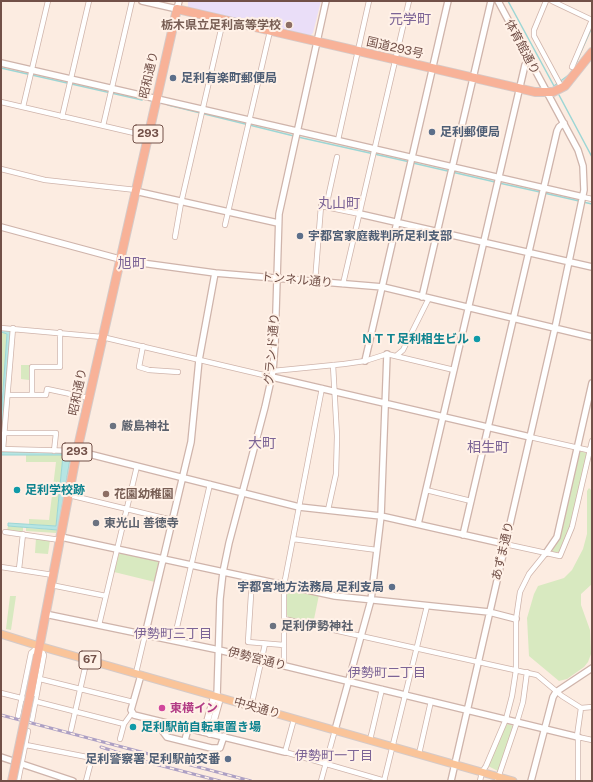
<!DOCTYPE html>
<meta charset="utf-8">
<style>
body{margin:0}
#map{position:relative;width:593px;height:782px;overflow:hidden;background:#fcece1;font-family:"Public Sans",sans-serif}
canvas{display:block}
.frame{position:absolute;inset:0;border:2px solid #725048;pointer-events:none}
</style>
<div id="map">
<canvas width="593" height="782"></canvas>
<div class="frame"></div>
</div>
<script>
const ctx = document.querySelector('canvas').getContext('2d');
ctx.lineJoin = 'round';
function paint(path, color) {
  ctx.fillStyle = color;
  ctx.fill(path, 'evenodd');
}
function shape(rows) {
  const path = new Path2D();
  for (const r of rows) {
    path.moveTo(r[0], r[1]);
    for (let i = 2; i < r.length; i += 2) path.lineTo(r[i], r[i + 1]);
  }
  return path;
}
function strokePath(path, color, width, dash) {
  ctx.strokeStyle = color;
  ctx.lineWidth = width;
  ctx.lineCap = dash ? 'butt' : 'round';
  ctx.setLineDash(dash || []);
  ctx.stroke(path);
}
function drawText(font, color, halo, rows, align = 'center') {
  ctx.font = font + ' "Public Sans","Noto Sans JP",sans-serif';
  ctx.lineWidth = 4;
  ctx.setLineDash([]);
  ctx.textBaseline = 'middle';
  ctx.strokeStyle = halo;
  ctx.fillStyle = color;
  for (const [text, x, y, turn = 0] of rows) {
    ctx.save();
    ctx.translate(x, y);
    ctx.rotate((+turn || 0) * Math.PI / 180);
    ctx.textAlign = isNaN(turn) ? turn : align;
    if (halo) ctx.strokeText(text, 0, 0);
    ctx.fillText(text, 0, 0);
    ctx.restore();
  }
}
paint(shape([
 [188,1,321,1,313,33,310,36,188,8]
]), '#eadef8');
paint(shape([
 [1,332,7,334,3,390,1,390],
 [21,365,30,365,29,380,21,379],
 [578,451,587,453,569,533,560,552,553,552,552,550,558,538],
 [26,455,63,455,56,526,29,524,29,519,49,520,56,462,26,462],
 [589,488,592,491,592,584,581,594,581,605,590,630,591,654,588,662,584,667,567,679,559,681,529,656,527,618,534,594,538,586,564,578,572,570,583,549,587,534,587,491],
 [8,526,23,527,23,531,21,533,7,531],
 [26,528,58,530,56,533,26,531],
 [36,538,50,540,48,554,35,553],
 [121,553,158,561,159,564,155,582,114,572,119,554],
 [288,589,319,595,313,624,289,619,287,615,286,590],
 [10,596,16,596,11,630,6,629],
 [507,724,514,726,498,771,488,766,505,725]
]), '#d8e9c0');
const water = shape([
 [1,330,9,330,10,332,1,443,1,418,7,334,1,332,1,330],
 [1,452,71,453,58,530,8,526,8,523,56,526,63,455,1,455,1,452]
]);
paint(water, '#b6e5e3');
strokePath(water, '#9cd6d5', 1);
strokePath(shape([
 [508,1,554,86,570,74],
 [1,68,142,100],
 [573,70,592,27],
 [559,95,592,157],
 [168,105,294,136],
 [298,137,410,162],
 [413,163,495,182],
 [499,183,540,192],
 [544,193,579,201],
 [583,202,592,204]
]), '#9cd6d5', 1.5);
const minor = shape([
 [546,1,534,30,534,36,562,88],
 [552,1,592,20],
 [572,67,592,20],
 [1,102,147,136],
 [23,107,48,1],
 [62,117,89,1],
 [103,126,132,1],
 [338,140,369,1],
 [1,169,45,180,136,190],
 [583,197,592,199],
 [326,207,337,157],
 [225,225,270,31],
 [175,237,181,203,223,21],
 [315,282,321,206,360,214],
 [343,284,409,1],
 [1,328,102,337,272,377],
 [143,346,139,367,149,370,178,372],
 [396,356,403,350,429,298],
 [273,371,344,364,365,361,387,354,454,370],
 [8,395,46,395,47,389,89,398],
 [32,395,32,367,60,367,60,332],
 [4,433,56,433,54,451],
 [530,437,592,451],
 [1,449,77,451],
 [3,449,13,328],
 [426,490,471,501],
 [69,495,172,520],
 [328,510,336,474,337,436,333,365],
 [5,532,60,540],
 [293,539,377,550],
 [505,544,560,556,572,527,592,441],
 [1,567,53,575],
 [19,569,23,534],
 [252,579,248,642,284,645],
 [51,585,106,596],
 [284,619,537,675,562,696,581,708,577,736],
 [99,625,137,466],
 [174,640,210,484],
 [284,666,284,585,322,388],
 [136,673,145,635],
 [40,679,133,702],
 [1,693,25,699],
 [34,701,124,724],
 [251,707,265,644],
 [581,708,592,707],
 [18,716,31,653,39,646,44,655,32,720],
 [294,719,285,752,385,781],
 [71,730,87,659],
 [120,739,124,724,132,713],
 [370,740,382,689],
 [26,745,92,758,86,781],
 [419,754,431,701],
 [18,781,28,731],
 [321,781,335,730],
 [384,781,427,606],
 [480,781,482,772,486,766,506,719,512,696,516,670,516,619,520,592,529,574,546,553],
 [497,781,517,722,523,702,527,672],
 [578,781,578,737,592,740]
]);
const tertiary = shape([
 [142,1,177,9,179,1],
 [1,63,583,197],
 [135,191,278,223],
 [360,214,592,267],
 [1,227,127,261,215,273,383,287,592,337],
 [422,297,491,1],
 [365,361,448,1],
 [272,377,530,437],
 [77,451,299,507,381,516,505,544],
 [418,524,525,65,529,60],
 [463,535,557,131,559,127,564,123],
 [61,537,335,596,489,612,516,619],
 [546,553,557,537,592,383],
 [45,614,219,650,578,737],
 [145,635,191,442,199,360,215,273],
 [141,675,131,710,134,715,285,752],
 [217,697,220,599,223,572,229,543,265,407,273,371,275,344,279,214,326,1],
 [155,721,167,737,211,748,220,748,224,736],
 [335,730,371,600,381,516,387,354],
 [185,740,188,729],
 [1,757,73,781],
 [451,781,555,328,584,190,583,166,578,150,498,1],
 [531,781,553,697,556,692,592,668]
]);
const secondary = shape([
 [204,732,213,700,217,697],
 [210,734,219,702,217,697]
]);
const primary = shape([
 [1,634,39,646,513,781]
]);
const trunk = shape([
 [30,695,77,451,177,9,535,92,553,92,565,86,592,52]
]);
strokePath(minor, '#cfb4ab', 6);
strokePath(tertiary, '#cfb4ab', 8);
strokePath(secondary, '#d2b3a8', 8);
strokePath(primary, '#d5cac8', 9);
strokePath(trunk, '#d5cac8', 10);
strokePath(minor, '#fff', 4.5);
strokePath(tertiary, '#fff', 5.5);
strokePath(secondary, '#fff', 6);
strokePath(primary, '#fac499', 7);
strokePath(trunk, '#f8b298', 8);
const rail = shape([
 [1,715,251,781],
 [101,747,147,762,220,781]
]);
strokePath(rail, '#ada0c4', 3);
strokePath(rail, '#fff1e7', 1.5, [4.5]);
const trunkBridge = shape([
 [12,781,30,695]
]);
strokePath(trunkBridge, '#d5cac8', 10, []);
strokePath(trunkBridge, '#f8b298', 8);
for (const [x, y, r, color] of [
 [289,25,4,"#8d6e63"],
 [173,78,4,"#5c6f8a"],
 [432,132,4,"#5c6f8a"],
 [300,236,4,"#5c6f8a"],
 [477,339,4,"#0f9aa8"],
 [113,426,4,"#6b7280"],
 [17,490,4,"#0f9aa8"],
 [106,494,4,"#8d6e63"],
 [96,523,4,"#6b7280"],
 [392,587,4,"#5c6f8a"],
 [273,626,4,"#6b7280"],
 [162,708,4,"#d1479c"],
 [133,727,4,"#0f9aa8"],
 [228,759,4,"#5c6f8a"]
]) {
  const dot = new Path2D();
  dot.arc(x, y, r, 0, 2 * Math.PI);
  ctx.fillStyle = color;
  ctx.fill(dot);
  strokePath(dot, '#fff1e7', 1.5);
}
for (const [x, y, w] of [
 [148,134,30],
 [77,452,30],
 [90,660,22]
]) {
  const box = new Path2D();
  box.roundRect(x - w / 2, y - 9, w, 18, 3);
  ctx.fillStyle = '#fff1e7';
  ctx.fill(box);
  strokePath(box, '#725048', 1);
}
drawText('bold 11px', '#725048', null, [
 ["293",148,134],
 ["293",77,452],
 ["67",90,660]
]);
drawText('bold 12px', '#785e54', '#fff1e7', [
 ["栃木県立足利高等学校",281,25],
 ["花園幼稚園",114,494,"left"]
], 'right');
drawText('12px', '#725048', '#fff1e7', [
 ["体育館通り",522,47,62],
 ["国道293号",395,48,13],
 ["昭和通り",149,75,-77],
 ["トンネル通り",297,280,5],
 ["グランド通り",272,349,-85],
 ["昭和通り",78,392,-78],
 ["あずま通り",503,551,-77],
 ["伊勢宮通り",257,659,14],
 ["中央通り",257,708,16]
]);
drawText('bold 12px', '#4e5e75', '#fff1e7', [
 ["足利有楽町郵便局",181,78],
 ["足利郵便局",440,132],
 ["宇都宮家庭裁判所足利支部",308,236],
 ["宇都宮地方法務局 足利支局",384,587,"right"],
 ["足利警察署 足利駅前交番",220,759,"right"]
], 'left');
drawText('bold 12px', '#0d838f', '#fff1e7', [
 ["ＮＴＴ足利相生ビル",469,339,"right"],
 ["足利学校跡",25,490],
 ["足利駅前自転車置き場",141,727]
], 'left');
drawText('bold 12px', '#5b616d', '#fff1e7', [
 ["厳島神社",121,426],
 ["東光山 善徳寺",104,523],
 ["足利伊勢神社",281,626]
], 'left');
drawText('bold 12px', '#b23c85', '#fff1e7', [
 ["東横イン",170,708]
], 'left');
drawText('13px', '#7c6496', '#fff1e7', [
 ["伊勢町三丁目",173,634],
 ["伊勢町二丁目",387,673],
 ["伊勢町一丁目",334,756]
]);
drawText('14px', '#7c6496', '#fff1e7', [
 ["元学町",410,20],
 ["丸山町",339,204],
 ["旭町",132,264],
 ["大町",262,444],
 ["相生町",488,448]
]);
</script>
